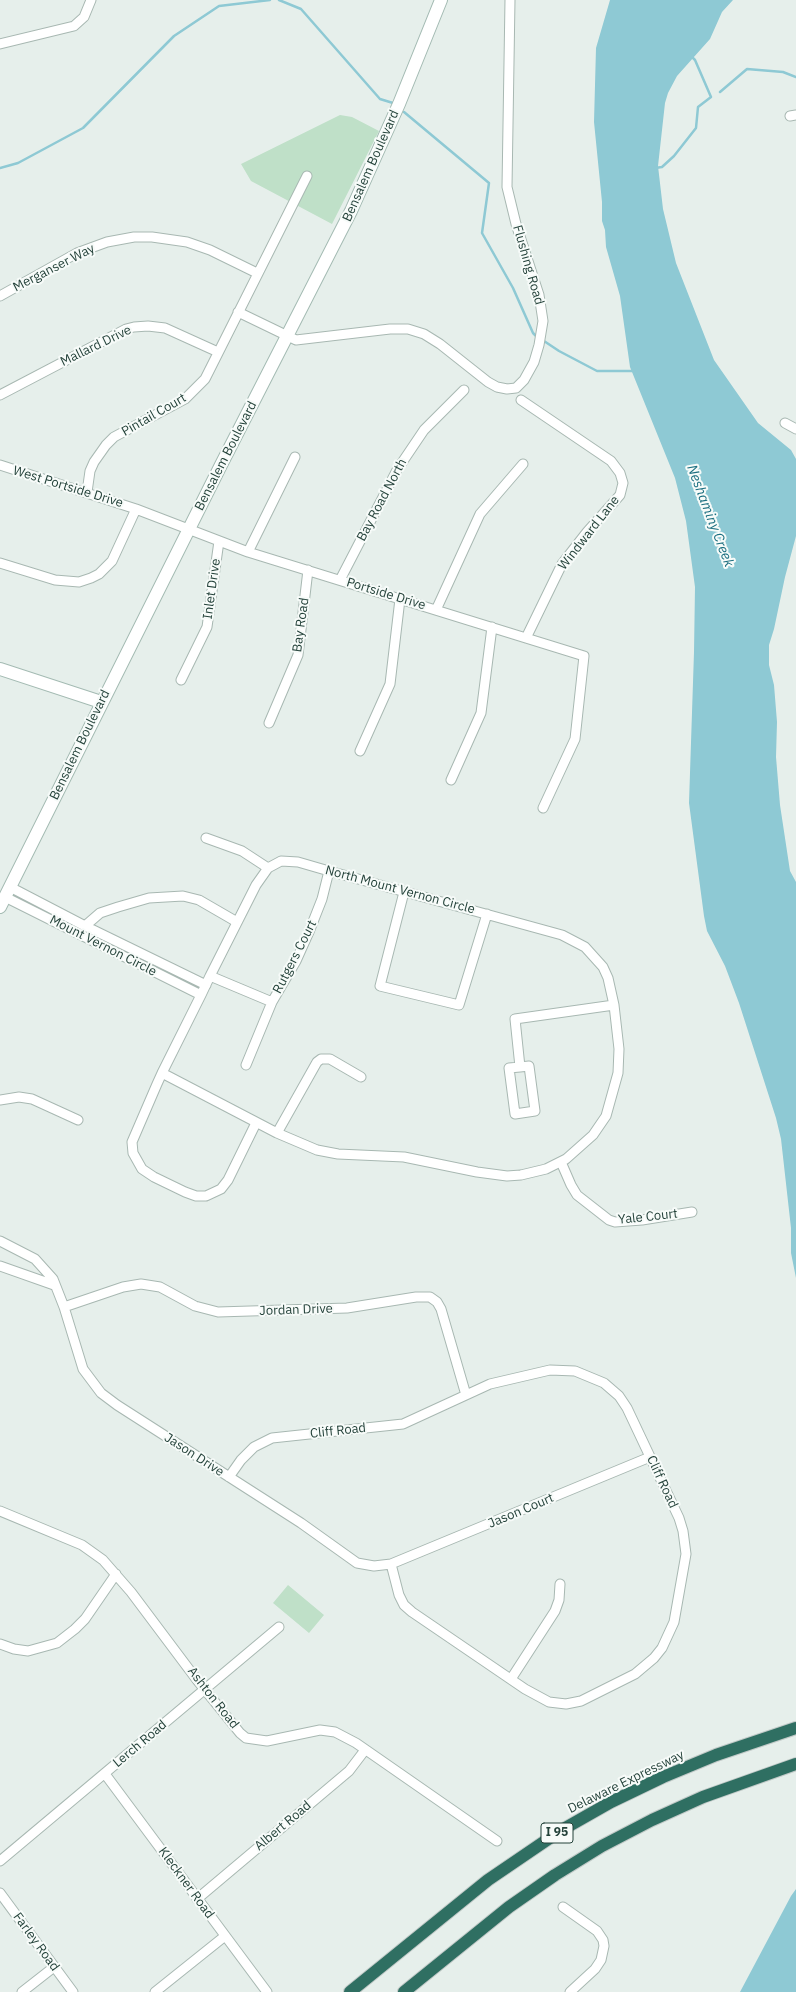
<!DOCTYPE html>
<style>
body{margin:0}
canvas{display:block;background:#e6efeb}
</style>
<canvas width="796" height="1992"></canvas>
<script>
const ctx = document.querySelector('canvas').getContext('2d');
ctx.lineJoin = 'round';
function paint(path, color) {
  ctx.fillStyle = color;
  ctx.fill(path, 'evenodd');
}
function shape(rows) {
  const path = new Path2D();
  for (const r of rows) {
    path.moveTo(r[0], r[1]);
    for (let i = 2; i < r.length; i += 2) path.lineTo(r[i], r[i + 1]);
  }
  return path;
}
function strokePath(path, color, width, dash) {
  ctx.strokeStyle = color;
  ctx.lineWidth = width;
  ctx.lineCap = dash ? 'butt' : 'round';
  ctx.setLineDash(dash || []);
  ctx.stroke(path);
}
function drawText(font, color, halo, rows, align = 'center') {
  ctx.font = font + ' "IBM Plex Sans",sans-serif';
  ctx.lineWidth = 4;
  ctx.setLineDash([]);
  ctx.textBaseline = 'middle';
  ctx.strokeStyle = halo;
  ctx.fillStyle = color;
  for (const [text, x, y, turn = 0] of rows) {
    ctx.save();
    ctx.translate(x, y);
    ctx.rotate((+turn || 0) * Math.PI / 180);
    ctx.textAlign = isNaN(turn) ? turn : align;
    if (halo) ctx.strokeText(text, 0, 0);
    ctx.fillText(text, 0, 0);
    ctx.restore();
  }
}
paint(shape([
 [340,115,352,117,379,131,332,224,251,181,241,164],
 [288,1585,324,1615,309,1633,273,1603]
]), '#bfe0c8');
paint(shape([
 [610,0,733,0,722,12,710,39,677,76,668,93,665,103,658,166,663,209,676,263,714,360,758,423,791,450,796,459,796,536,785,577,774,629,769,645,769,665,774,685,777,722,776,757,780,805,790,871,796,882,796,1278,791,1253,791,1228,781,1139,776,1118,739,1003,725,966,707,931,704,916,689,803,694,652,695,587,686,521,675,478,630,367,620,296,606,247,605,230,602,221,602,202,594,122,596,48],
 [796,1889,796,1992,740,1992,791,1896]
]), '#8ec9d4');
strokePath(shape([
 [279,0,301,9,380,99,393,103],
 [720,92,747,69,783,72,796,77],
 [404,112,489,183,482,233,513,288,533,333,537,337],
 [0,168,18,163,83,128,174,36,219,6,270,0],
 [655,168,662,167,674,156,696,128,698,107,711,97,695,60,692,57],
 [541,339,559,351,597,371,634,371]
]), '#8ec9d4', 2.5);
const street = shape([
 [0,44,74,26,84,17,91,0],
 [790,116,796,115],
 [0,296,77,253,107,242,134,237,152,237,187,242,210,250,257,273],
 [238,312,296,340,390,329,408,329,424,334,440,344,488,382,497,387,507,389,516,388,524,380,534,362,539,345,543,321,539,295,516,224,507,187,510,0],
 [0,395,126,329,134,327,148,326,165,328,218,352],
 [521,400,611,461,620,473,623,483,620,495,587,532,562,564,526,638],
 [785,423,796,429],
 [0,465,136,509,248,552,584,656,575,739,543,808],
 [87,492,90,471,94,462,106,445,114,437,185,399,205,379,307,176],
 [248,552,295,457],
 [0,563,55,580,79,582,91,578,99,574,112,561,136,509],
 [340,580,397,470,424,430,464,390],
 [436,610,480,514,523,464],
 [181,680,207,627,219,541],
 [269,723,298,655,308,570],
 [360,751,390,684,400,599],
 [451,780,481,713,492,627],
 [206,838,242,851,268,868],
 [10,887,85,926,206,985],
 [404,892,380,986,459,1005,487,914],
 [5,897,201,995],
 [85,926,100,913,118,907,149,898,183,896,199,900,237,922],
 [210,976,272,1002],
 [246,1065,272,1002,296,961,309,932,322,899,329,871],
 [520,1067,529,1066,535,1111,515,1114,509,1068,520,1067,515,1019,614,1005],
 [162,1073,277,1133,317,1150,338,1154,404,1157,477,1172,507,1176,521,1175,546,1169,566,1159,593,1135,606,1116,618,1073,619,1049,614,1005,608,978,603,967,585,947,562,935,329,871,298,862,281,861,268,868,256,885,210,976,201,995,162,1073,157,1084,132,1142,133,1153,142,1169,154,1177,185,1192,196,1196,206,1196,221,1189,228,1180,256,1123],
 [0,1100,19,1097,32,1099,78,1120],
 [277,1133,317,1062,321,1059,330,1059,361,1077],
 [561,1162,571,1185,577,1195,609,1220,615,1222,642,1220,692,1212],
 [0,1241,35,1259,53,1279,64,1307,83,1369,101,1393,117,1405,301,1523,357,1563,374,1566,391,1564,650,1457],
 [0,1266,54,1285],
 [64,1307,123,1287,141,1284,160,1287,195,1306,218,1312,347,1308,416,1297,430,1297,437,1302,441,1309,466,1395],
 [229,1477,241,1460,254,1447,272,1438,403,1424,490,1384,550,1370,575,1371,604,1383,619,1396,627,1408,679,1518,683,1531,686,1554,674,1622,662,1648,654,1658,635,1674,581,1701,566,1704,549,1702,525,1689,412,1612,404,1605,399,1595,391,1564],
 [0,1511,82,1545,103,1560,131,1592,197,1680,240,1733,246,1738,267,1741,320,1730,335,1732,356,1743,497,1841],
 [0,1644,14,1649,28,1651,57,1643,75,1629,85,1619,116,1574],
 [511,1679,555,1611,559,1600,560,1584],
 [105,1774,267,1992],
 [0,1861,279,1627],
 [0,1893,73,1992],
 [197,1899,349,1771,365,1750],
 [563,1907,597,1931,603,1940,604,1946,601,1960,595,1969,570,1992],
 [22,1992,54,1967],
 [155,1992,225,1936]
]);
const secondary = shape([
 [0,669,101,702],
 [0,907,221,465,351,211,399,104,441,0]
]);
const highway = shape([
 [350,1992,488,1880,560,1831,611,1802,663,1777,716,1755,796,1728],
 [404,1992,509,1907,555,1875,602,1846,652,1820,703,1797,796,1764]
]);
strokePath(street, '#a8b8b2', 11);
strokePath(secondary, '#a4bbb3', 14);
strokePath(highway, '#c2cac8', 14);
strokePath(street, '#fff', 9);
strokePath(secondary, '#fff', 12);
strokePath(highway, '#2f6f62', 12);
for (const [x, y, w] of [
 [557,1833,32]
]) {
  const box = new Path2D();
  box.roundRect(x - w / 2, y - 10, w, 20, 3);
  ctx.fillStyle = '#f7fbf9';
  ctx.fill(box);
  strokePath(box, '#24423a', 1);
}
drawText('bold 12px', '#24423a', null, [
 ["I 95",557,1833]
]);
drawText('13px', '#24423a', '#f7fbf9', [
 ["Bensalem Boulevard",371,166,-66],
 ["Flushing Road",528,265,74],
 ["Merganser Way",54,268,-27],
 ["Mallard Drive",96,346,-26],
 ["Pintail Court",154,415,-30],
 ["Bensalem Boulevard",226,456,-63],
 ["West Portside Drive",68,487,17],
 ["Bay Road North",382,500,-62],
 ["Windward Lane",589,533,-52],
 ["Inlet Drive",212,589,-82],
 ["Portside Drive",386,594,17],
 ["Bay Road",301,625,-82],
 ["Bensalem Boulevard",80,745,-64],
 ["North Mount Vernon Circle",400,890,15],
 ["Mount Vernon Circle",103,946,27],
 ["Rutgers Court",295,957,-63],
 ["Yale Court",648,1217,-6],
 ["Jordan Drive",296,1310,-2],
 ["Cliff Road",338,1431,-6],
 ["Jason Drive",194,1455,33],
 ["Cliff Road",662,1482,65],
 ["Jason Court",521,1511,-23],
 ["Ashton Road",213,1698,52],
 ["Lerch Road",140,1744,-40],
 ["Delaware Expressway",626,1782,-26],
 ["Albert Road",283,1826,-40],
 ["Kleckner Road",186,1883,54],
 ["Farley Road",36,1942,54]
]);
drawText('italic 14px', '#1c6f80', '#f7fbf9', [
 ["Neshaminy Creek",710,516,69]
]);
</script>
